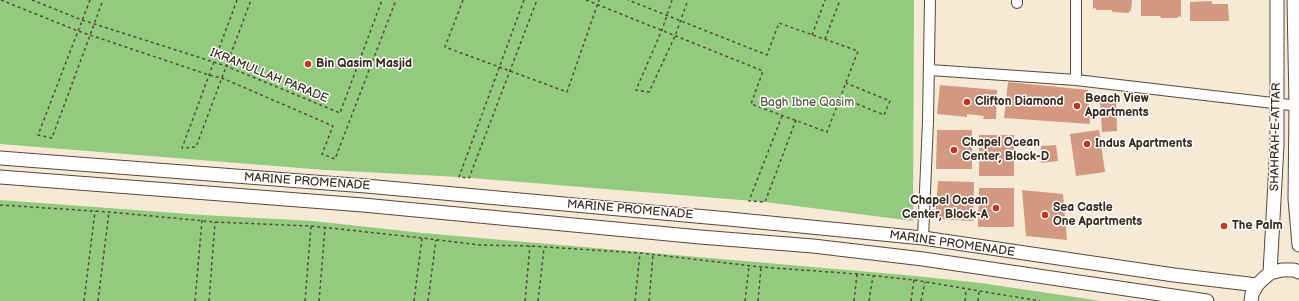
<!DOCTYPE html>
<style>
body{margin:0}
canvas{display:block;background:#f6ead6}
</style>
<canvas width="1299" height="301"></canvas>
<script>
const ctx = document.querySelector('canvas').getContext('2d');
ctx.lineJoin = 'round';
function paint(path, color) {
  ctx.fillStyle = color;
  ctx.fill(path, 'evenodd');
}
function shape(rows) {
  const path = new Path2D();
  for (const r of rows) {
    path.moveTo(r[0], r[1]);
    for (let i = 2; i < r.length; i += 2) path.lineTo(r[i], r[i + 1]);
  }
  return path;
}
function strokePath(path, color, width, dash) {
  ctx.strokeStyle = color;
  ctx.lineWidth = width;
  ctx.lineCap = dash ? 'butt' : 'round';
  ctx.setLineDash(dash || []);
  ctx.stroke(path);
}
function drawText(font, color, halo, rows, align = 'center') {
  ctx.font = font + ' "Balsamiq Sans",sans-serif';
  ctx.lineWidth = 3;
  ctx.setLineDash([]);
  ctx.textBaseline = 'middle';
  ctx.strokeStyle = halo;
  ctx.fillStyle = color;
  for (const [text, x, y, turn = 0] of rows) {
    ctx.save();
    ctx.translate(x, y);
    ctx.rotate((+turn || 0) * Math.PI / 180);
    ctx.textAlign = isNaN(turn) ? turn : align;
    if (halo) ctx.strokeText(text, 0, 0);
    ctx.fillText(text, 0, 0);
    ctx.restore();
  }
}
paint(shape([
 [0,0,914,0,913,221,765,202,459,177,325,170,0,144],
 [0,200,203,215,313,221,423,233,916,276,981,283,1101,301,0,301]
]), '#93cb7e');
paint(shape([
 [1093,0,1132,0,1131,11,1129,11,1129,13,1113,12,1111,10,1096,10,1096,8,1093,9],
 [1141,0,1181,0,1181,17,1178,16,1178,18,1161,18,1160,16,1141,16],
 [1212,1,1212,4,1228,4,1229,21,1190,21,1190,2],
 [1008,82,1088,90,1090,124,1004,118],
 [940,85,997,90,996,119,983,119,984,116,967,114,967,117,937,114],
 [1116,99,1117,131,1102,132,1100,101],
 [937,130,972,130,972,169,936,169],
 [1099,130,1105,172,1076,176,1070,134],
 [979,135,1014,135,1014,176,979,176],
 [1056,145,1058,161,1041,163,1041,146],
 [938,181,974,182,973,221,935,219],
 [979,188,1014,188,1014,227,978,227],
 [1022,190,1063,194,1067,240,1026,236]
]), '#d29880');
const minor = shape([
 [1076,0,1076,80],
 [1017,3,1017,0],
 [930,70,1076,80,1299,106],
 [923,238,928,121,930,0]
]);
const major = shape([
 [1294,0,1296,105,1295,199,1299,245],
 [0,158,366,186,729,219,923,238,1174,275,1257,285],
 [0,177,363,205,700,237,813,246,923,259,1207,301],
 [1270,273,1277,145,1277,0],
 [1251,301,1252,294,1257,285,1263,279,1270,273,1282,270,1294,270,1299,272]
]);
strokePath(minor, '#57473a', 12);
strokePath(major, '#57473a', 15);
strokePath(shape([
 [1,0,78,31,209,75,222,78,333,126,322,154,335,159,396,0],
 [32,0,82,20,226,66,340,113,382,0],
 [90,0,38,135,52,138,103,0],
 [237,0,182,148,196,147,251,0],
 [463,0,445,47,567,92,599,0],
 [524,0,459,177,469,178,537,0],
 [586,0,763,71,751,104,827,132,858,51,779,23,767,55,628,0],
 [672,0,662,30,636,90,649,92,675,36,688,0],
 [812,35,825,0],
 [825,39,840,0],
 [840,97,884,115,890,101,846,83],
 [782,116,749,201,765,202,796,120],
 [0,205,109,212,215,222,311,226,422,238,480,245,530,246,640,253,761,267,857,274,914,280,1040,301],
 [84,301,95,211],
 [98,301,109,212],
 [195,301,202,220],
 [209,301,215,222],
 [305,301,311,226],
 [319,301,325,228],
 [414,301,422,238],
 [428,301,436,240],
 [525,301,530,246],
 [538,301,544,248],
 [635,301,640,253],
 [649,301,653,255],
 [745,301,749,266],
 [758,301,761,267],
 [854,301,857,274],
 [869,301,873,276],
 [911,301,914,280],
 [921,301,925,282],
 [965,301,966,289],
 [978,301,979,291]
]), '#57473a', 1.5, [3, 3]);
strokePath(minor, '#fff', 10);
strokePath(major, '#fff', 13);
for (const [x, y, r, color] of [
 [308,64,4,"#c8321e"],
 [967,102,4,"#c8321e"],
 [1077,106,4,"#c8321e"],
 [1087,144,4,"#c8321e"],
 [954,150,4,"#c8321e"],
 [996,208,4,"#c8321e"],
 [1045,215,4,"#c8321e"],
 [1224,226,4,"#c8321e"]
]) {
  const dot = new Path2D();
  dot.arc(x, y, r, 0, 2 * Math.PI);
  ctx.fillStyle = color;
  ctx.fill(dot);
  strokePath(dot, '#fff', 1.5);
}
drawText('bold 12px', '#3b2a1e', '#fff', [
 ["Bin Qasim Masjid",316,64],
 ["Beach View",1085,99],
 ["Apartments",1085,113],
 ["Clifton Diamond",975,102],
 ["Chapel Ocean",962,143],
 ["Center, Block-D",962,157],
 ["Indus Apartments",1095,144],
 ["Chapel Ocean",988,201,"right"],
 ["Center, Block-A",988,215,"right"],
 ["Sea Castle",1053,208],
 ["One Apartments",1053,222],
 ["The Palm",1232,226]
], 'left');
drawText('12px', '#3b2a1e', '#fff', [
 ["IKRAMULLAH PARADE",269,76,22],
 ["SHAHRAH-E-ATTAR",1276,137,-89],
 ["MARINE PROMENADE",307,182,4],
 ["MARINE PROMENADE",630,210,5],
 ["MARINE PROMENADE",952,244,8]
]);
drawText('12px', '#555a3b', '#fff', [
 ["Bagh Ibne Qasim",807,103]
]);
</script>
